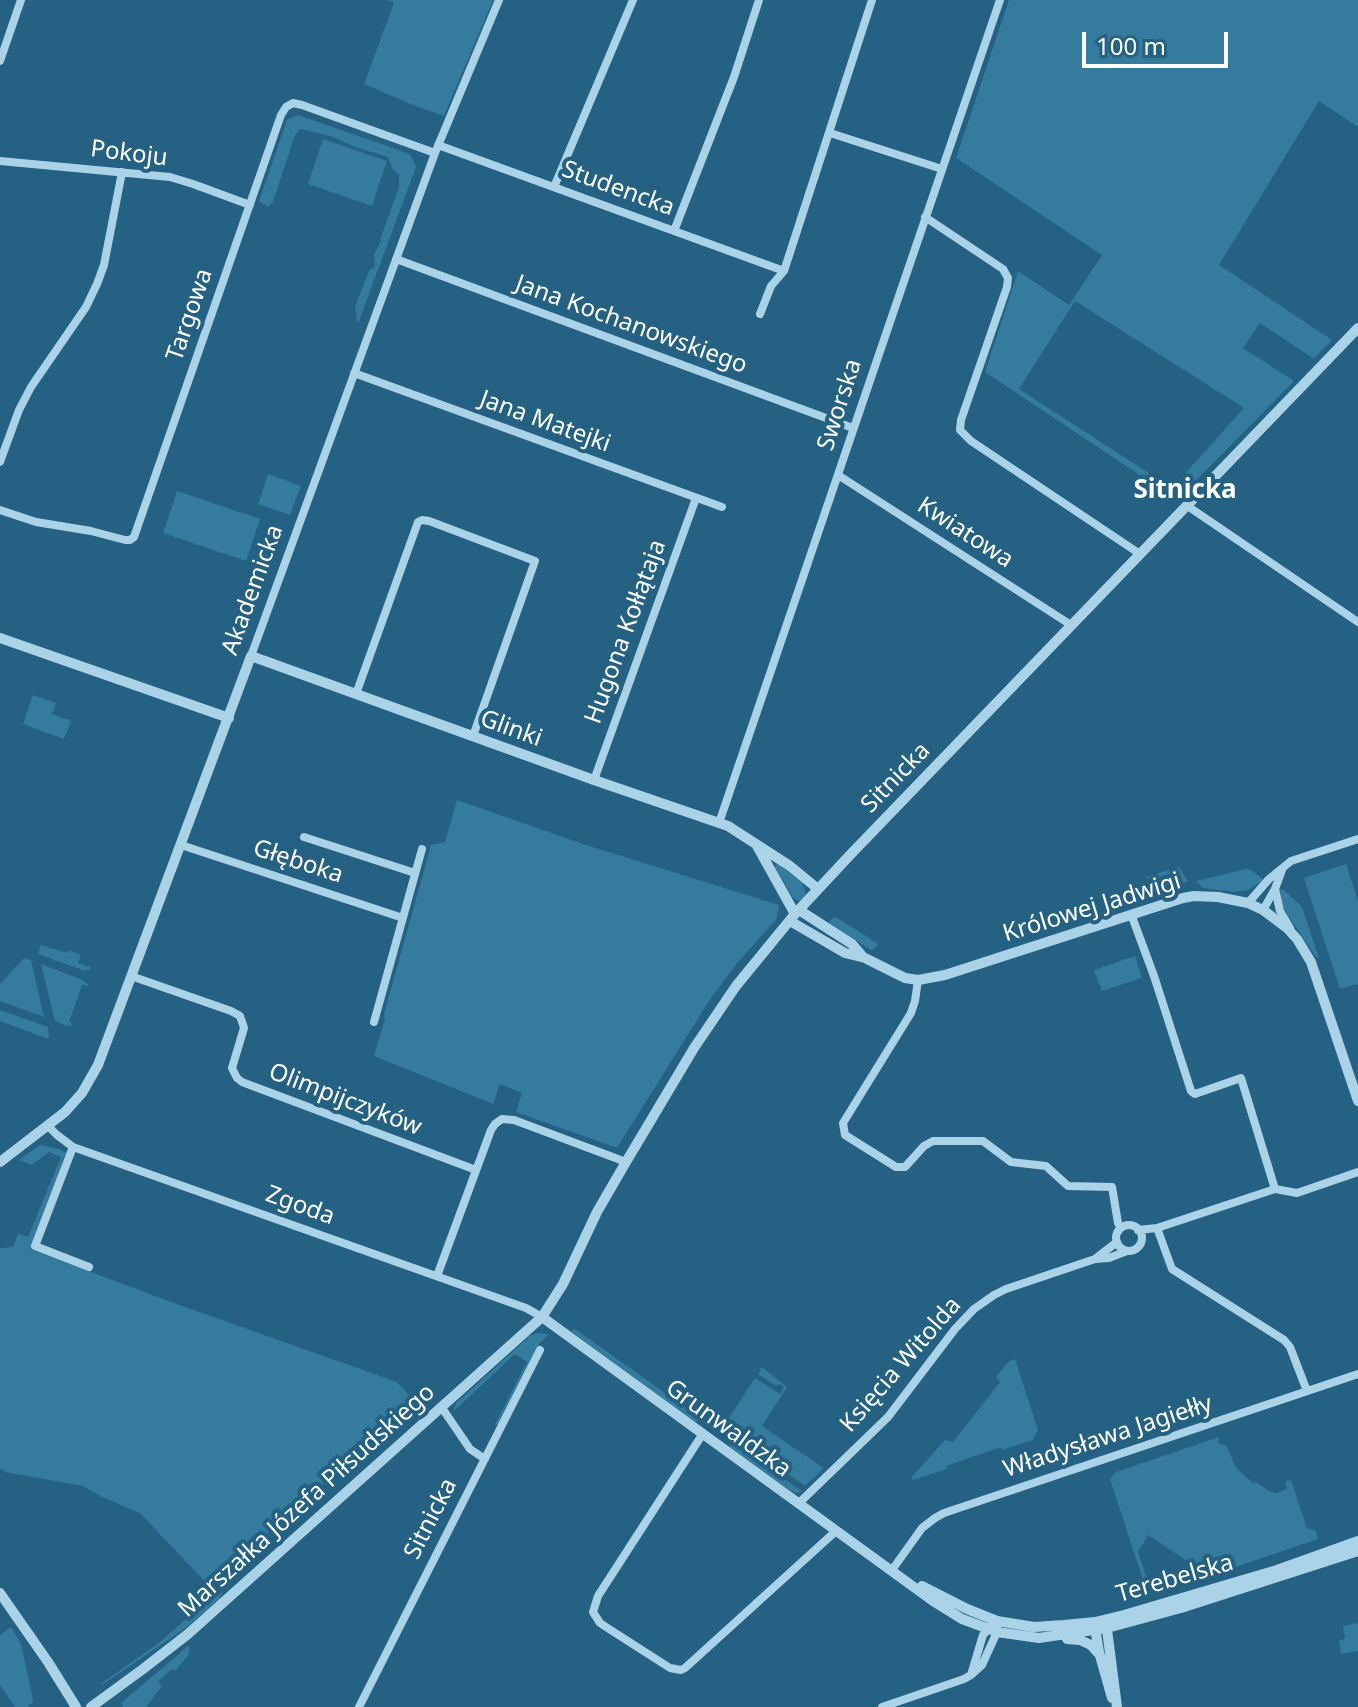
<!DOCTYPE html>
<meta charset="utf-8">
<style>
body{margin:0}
#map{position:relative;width:1358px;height:1707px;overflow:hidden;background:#246182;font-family:"Noto Sans",sans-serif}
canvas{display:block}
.scale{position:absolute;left:1082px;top:32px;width:146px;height:36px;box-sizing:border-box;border:4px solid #fff;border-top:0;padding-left:10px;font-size:24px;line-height:28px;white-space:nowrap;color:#fff;-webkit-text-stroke:6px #246182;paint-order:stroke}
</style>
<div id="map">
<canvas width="1358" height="1707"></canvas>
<div class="scale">100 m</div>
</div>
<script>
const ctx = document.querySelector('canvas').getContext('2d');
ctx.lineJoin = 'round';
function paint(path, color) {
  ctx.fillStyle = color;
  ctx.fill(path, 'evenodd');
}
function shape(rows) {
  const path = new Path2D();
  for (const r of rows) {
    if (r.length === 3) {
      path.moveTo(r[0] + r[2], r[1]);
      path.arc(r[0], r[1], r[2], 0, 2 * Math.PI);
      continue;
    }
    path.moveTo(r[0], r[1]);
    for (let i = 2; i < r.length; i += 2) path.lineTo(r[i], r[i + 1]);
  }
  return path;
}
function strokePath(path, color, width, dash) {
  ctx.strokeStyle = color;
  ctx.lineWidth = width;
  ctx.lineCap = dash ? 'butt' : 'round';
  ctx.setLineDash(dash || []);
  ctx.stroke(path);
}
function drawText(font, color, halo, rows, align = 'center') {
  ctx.font = font + ' "Noto Sans",sans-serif';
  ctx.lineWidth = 8;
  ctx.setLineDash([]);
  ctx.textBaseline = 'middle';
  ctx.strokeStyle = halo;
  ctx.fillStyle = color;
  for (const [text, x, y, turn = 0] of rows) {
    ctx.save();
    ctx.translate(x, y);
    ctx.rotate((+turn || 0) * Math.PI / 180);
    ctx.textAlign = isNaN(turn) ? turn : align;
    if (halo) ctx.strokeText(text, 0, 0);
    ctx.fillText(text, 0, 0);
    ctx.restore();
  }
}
paint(shape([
 [387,0,493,0,444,116,413,105,364,84,394,3],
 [1009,0,1358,0,1358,127,1319,101,1219,265,1332,340,1314,359,1260,323,1243,348,1294,381,1177,500,985,372,1018,271,1069,305,1102,255,956,158],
 [1075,301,1244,408,1172,488,1019,389],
 [298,115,410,154,416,167,359,321,356,322,357,317,355,307,369,271,375,266,374,255,381,241,381,237,399,187,399,175,392,168,388,157,355,147,330,136,300,129,295,135,273,202,268,207,259,201,287,120],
 [323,139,387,161,372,206,308,184],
 [268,474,301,486,290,515,258,504],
 [177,491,260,519,246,561,163,533],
 [33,695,56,703,52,714,71,721,64,739,23,724],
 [457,800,583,844,779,905,776,920,738,962,709,1001,617,1148,516,1112,522,1093,500,1084,493,1104,374,1056,385,1019,384,1014,431,845,445,842],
 [777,863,802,882,806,895,801,902,793,898,775,867],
 [1346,864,1358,901,1358,984,1340,989,1304,878],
 [1179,867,1188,881,1163,889,1146,877],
 [1246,869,1251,870,1264,880,1248,890,1234,892,1203,888,1196,881],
 [1280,889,1284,890,1302,907,1319,958,1316,957,1285,911,1281,901],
 [836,917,878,944,874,949,871,950,829,923,832,918],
 [41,945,67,953,69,950,81,955,78,963,92,968,85,971,38,954],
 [1135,956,1142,978,1102,991,1094,970],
 [24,958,31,960,44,1017,0,1001,0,984],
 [41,964,83,980,90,986,82,985,69,1022,74,1025,67,1026,55,1021],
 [0,1010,48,1027,49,1035,48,1039,0,1021],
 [40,1145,59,1149,68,1154,64,1157,60,1168,62,1173,30,1249,171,1302,397,1382,415,1402,209,1586,140,1513,102,1497,83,1486,5,1472,5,1470,0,1469,0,1248,13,1247,18,1234,28,1237,61,1157,49,1152,32,1165,19,1160],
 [573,1329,575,1329,703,1420,698,1422,691,1420,572,1332],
 [537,1333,549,1334,539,1344,500,1423,494,1426,527,1362,515,1354,453,1412,456,1403,530,1336],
 [1015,1359,1038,1430,1033,1440,1002,1450,1001,1447,946,1466,947,1469,913,1480,911,1478,945,1440,953,1442,1000,1382,996,1377,1009,1361],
 [762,1367,787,1387,762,1426,822,1467,823,1469,805,1486,716,1423,721,1416,728,1419,755,1378,780,1394,784,1387,779,1384,776,1386,758,1374],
 [1219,1437,1218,1443,1226,1445,1236,1468,1254,1484,1256,1482,1269,1491,1276,1493,1287,1489,1285,1482,1291,1480,1307,1528,1315,1530,1318,1539,1209,1576,1148,1535,1138,1552,1152,1595,1149,1595,1147,1592,1110,1479,1116,1472],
 [733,1442,803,1492,796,1493,791,1491,729,1447],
 [220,1589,222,1594,219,1599,187,1627,102,1685,102,1683,160,1642],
 [1358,1623,1358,1651,1341,1654,1339,1640,1345,1639,1343,1626],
 [11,1627,21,1644,33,1699,32,1703,28,1705,29,1707,15,1707,0,1685,0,1635],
 [188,1646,190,1648,188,1656,175,1671,172,1669,158,1682,162,1686,146,1707,123,1707,121,1703]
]), '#347b9e');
strokePath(shape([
 [0,61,21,0],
 [830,133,942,169],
 [438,145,784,271],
 [0,161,170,177,193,184,250,205],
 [554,187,633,0],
 [925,217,1003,269,1008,278,1007,287,961,420,960,430,971,441,1140,554],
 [674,231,734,77,759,0],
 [396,259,853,428],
 [760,314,771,286,784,271,872,0],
 [354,373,722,507],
 [0,462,19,410,31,387,86,307,97,284,104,265,122,172],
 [838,475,1071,625],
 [1186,505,1358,622],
 [0,510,36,522,91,531,125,540,130,540,134,537,281,115,286,107,293,103,302,105,435,153],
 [251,656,435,153,499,0],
 [356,694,418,522,422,520,429,521,535,561,473,736],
 [594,780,696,498],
 [719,823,1000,0],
 [304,837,415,873],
 [181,845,403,918],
 [1275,889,1280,911,1290,928],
 [1248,903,1269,879,1291,861,1358,839],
 [1263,910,1275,889,1282,870],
 [1131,914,1154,976,1191,1091,1195,1094,1241,1078,1275,1189],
 [131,976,231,1011,240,1016,244,1028,232,1068,237,1078,242,1082,476,1170],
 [918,980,915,1001,911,1013,843,1123,845,1135,896,1167,905,1167,924,1146,933,1141,983,1141,1011,1162,1046,1166,1068,1186,1112,1187,1118,1223,1121,1228],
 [374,1022,422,849],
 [48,1126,57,1135,73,1147,526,1308,542,1317],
 [73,1147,35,1246,89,1267],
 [1129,1238,13],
 [1157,1228,1172,1269,1284,1340,1290,1347,1307,1391],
 [1138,1230,1157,1228,1275,1189,1297,1193,1358,1172],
 [1095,1259,1117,1242],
 [437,1276,491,1130,495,1124,502,1119,514,1120,626,1162],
 [442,1408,470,1449,485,1459],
 [702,1435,598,1596,593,1612,600,1623,606,1627,670,1668,681,1670,685,1668,836,1531],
 [798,1504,888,1417,955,1329,974,1309,994,1295,1006,1289,1095,1259,1109,1258,1127,1251],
 [892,1570,922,1528,935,1518,944,1513,1358,1374],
 [971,1675,983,1635,992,1625],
 [359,1707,540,1350],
 [882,1707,964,1679,971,1675,982,1665,997,1632,997,1626]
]), '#abd3e7', 8);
strokePath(shape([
 [0,638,229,718],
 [756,844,795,914],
 [799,910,852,944,863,957],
 [790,921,845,953,865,958,905,978,918,980,945,975,1183,898,1194,896,1218,897,1248,903,1263,910,1287,928,1297,939,1311,962,1358,1101],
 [0,1162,65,1112,82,1093,98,1065,251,656,594,780,728,826,790,866,818,889],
 [542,1317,933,1601,962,1619,997,1632,1039,1638,1107,1628,1181,1608,1358,1551],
 [922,1586,967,1609,997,1621,1034,1627,1064,1625,1095,1622,1124,1615,1277,1570,1358,1541],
 [0,1593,48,1662,76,1707],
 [1106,1622,1117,1707],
 [1095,1628,1099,1652,1112,1698],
 [1067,1639,1080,1640,1091,1645,1098,1653],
 [91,1707,143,1669,188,1634,542,1317,563,1284,597,1212,626,1162,694,1048,736,986,795,914,850,855,1358,328]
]), '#abd3e7', 10);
drawText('24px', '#fff', '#246182', [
 ["Pokoju",129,154,7],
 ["Studencka",618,189,20],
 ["Targowa",190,315,-71],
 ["Jana Kochanowskiego",631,325,20],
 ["Sworska",840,405,-72],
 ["Jana Matejki",545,422,20],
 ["Kwiatowa",965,533,33],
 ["Akademicka",253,590,-70],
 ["Hugona Kołłątaja",626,632,-70],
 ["Glinki",511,729,20],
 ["Sitnicka",896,778,-46],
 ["Głęboka",298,862,18],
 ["Królowej Jadwigi",1092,908,-17],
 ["Olimpijczyków",345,1100,21],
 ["Zgoda",300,1206,20],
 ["Księcia Witolda",901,1365,-49],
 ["Grunwaldzka",728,1429,36],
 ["Władysława Jagiełły",1108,1437,-18],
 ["Marszałka Józefa Piłsudskiego",307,1501,-42],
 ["Sitnicka",431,1519,-63],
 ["Terebelska",1175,1579,-16]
]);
drawText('bold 26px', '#fff', '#246182', [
 ["Sitnicka",1185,491]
]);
</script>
